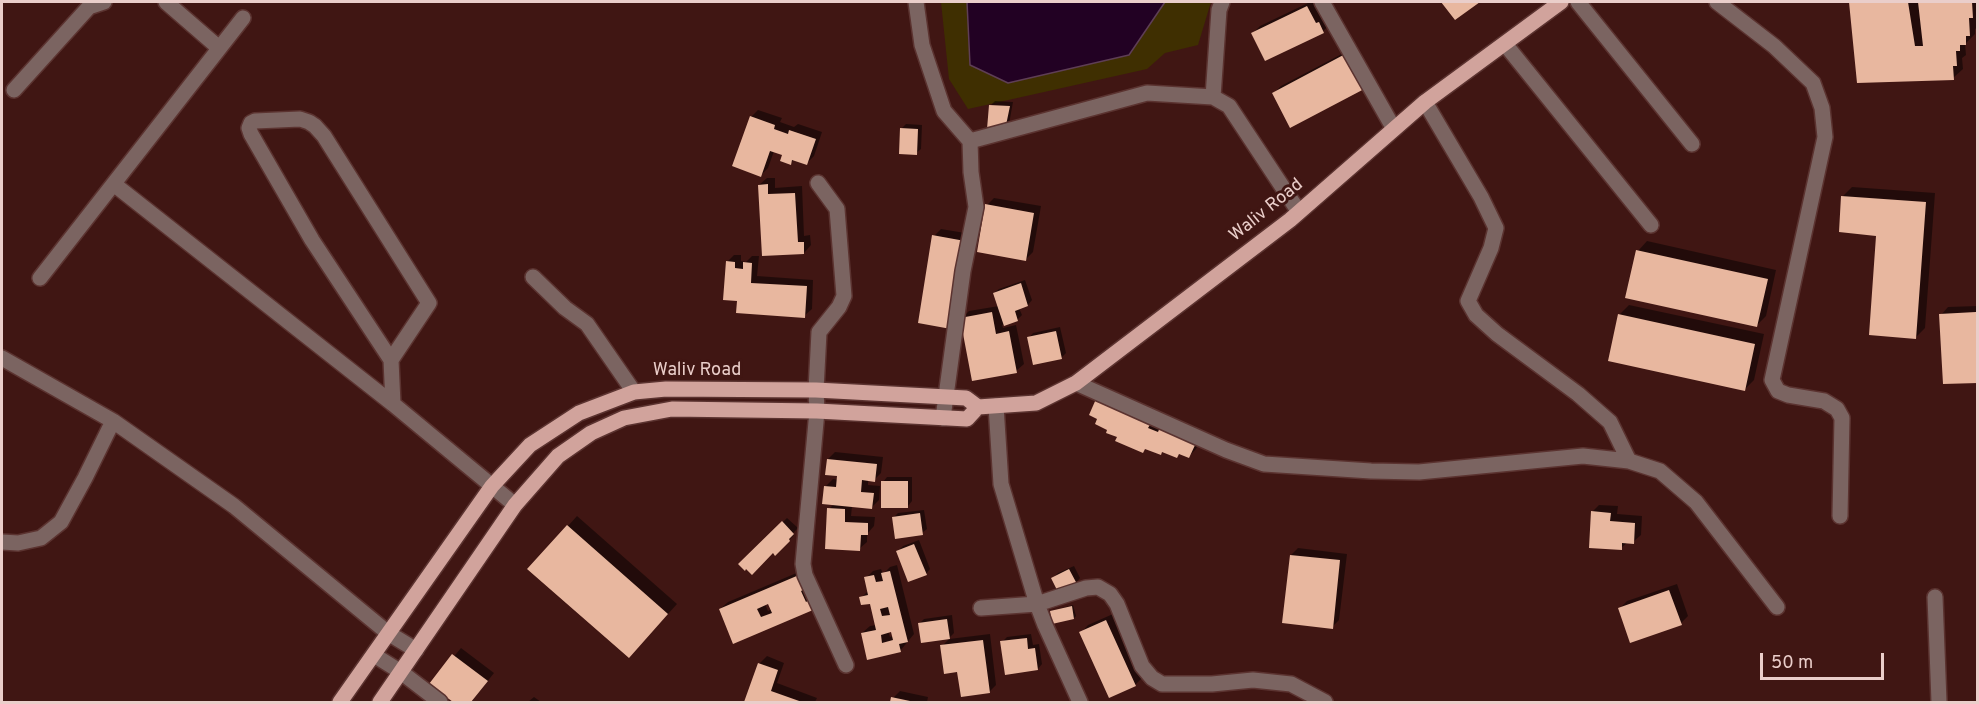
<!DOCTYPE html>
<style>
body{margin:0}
#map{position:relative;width:1979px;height:704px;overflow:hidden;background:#401613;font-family:Overpass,sans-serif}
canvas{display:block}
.frame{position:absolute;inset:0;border:3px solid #eaceca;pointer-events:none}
.scale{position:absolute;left:1760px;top:653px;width:124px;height:27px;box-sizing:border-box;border:3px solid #eaceca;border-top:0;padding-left:8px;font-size:18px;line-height:21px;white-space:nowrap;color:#eaceca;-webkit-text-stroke:4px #401613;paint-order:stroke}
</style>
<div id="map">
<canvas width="1979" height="704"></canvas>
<div class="frame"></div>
<div class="scale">50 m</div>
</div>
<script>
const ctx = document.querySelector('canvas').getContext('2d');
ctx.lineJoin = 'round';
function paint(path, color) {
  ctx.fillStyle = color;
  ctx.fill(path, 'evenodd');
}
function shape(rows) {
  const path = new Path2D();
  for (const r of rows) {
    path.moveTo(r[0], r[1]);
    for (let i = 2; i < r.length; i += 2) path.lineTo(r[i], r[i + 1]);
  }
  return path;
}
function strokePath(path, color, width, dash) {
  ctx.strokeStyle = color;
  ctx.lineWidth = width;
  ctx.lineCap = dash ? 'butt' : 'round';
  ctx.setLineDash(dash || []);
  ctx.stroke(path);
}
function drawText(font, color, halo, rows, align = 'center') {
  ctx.font = font + ' Overpass,sans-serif';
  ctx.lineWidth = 6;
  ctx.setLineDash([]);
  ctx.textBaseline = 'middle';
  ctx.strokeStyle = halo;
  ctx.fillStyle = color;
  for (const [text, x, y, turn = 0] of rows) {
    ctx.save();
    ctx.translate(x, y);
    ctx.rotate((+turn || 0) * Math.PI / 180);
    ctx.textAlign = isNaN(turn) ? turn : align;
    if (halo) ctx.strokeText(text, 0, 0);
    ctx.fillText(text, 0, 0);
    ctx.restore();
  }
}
paint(shape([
 [941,2,967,2,970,65,1129,56,1165,2,1211,2,1198,45,1165,53,1147,69,968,109,949,79]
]), '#3f2f01');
const water = shape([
 [967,2,1165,2,1129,55,1008,83,970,65,967,2]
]);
paint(water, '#220123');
strokePath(water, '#5e3e55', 1.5);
paint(shape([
 [1310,2,1315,2,1331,24,1323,31,1266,59,1253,33,1260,26],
 [1851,2,1978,2,1978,27,1975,29,1975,34,1965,44,1966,55,1962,58,1963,69,1953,78,1858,82],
 [1357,46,1374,79,1274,93,1281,86],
 [995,101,1013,102,1009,124,1004,128,991,105],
 [758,110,782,118,780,122,794,127,798,124,822,132,814,156,807,163,794,159,791,163,784,154,774,151,768,168,761,175,751,117],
 [906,124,922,125,921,149,916,153,901,129],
 [767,178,775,178,775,188,802,186,804,236,810,235,811,245,804,253,759,185],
 [1852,187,1935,193,1925,328,1915,338,1878,234,1843,196],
 [994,198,1041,206,1033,252,1026,259,987,205],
 [941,229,971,234,957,320,934,236],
 [1647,241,1776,270,1766,316,1756,326,1638,251],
 [734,255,741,255,741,261,746,262,752,256,759,256,757,276,813,280,812,309,804,316,739,300,727,262],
 [1025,280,1032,300,1028,305,1019,308,1022,315,1017,320,1002,325,1003,328,1016,325,1024,364,1016,371,962,318,969,311,999,306,994,293,999,289],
 [1629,305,1764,334,1754,380,1745,389,1619,315],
 [1978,306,1978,381,1941,315,1948,307],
 [1060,327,1066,353,1061,358,1029,338,1033,333],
 [1098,400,1202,436,1196,449,1189,456,1181,453,1177,456,1119,437,1099,418],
 [835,452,883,457,881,473,874,480,868,479,868,485,880,486,879,500,871,508,852,506,851,516,875,517,874,526,867,534,867,542,859,549,829,509,834,504,825,487,833,479,839,480,839,475,828,459],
 [887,477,912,477,912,501,908,506,883,482],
 [1599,505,1618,506,1617,514,1642,516,1641,535,1633,542,1628,542,1621,548,1592,512],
 [924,510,927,529,922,533,893,518,898,513],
 [577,516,677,604,639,646,568,526],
 [787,518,798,528,792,534,794,535,775,554,773,551,740,564],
 [919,540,930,569,926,574,898,551,903,546],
 [1298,548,1347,554,1339,620,1332,627,1291,555],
 [897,565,914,634,900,651,868,658,862,633,870,626,877,625,871,602,861,598,869,590,866,578,873,571,881,569,883,574,890,567],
 [893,630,894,636,890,637,888,631],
 [1074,566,1080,578,1076,583,1053,578,1058,573],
 [806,569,820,602,734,642,720,609,728,602],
 [769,602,772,609,768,611,765,604],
 [1677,584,1688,616,1681,623,1620,608,1627,601],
 [1073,605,1076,616,1074,618,1051,611],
 [1113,614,1142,678,1135,685,1081,633,1088,625],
 [952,615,954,633,949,638,920,623,924,619],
 [990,634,996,685,989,692,959,670,942,646,949,639],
 [1031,634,1033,645,1039,644,1042,664,1038,669,1002,642,1007,637],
 [461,648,494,673,471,702,456,702,431,684],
 [767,656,784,663,777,683,817,698,815,702,745,702,759,664],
 [900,691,928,697,927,702,892,702,893,698],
 [534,697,541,702,528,702]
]), '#0007');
paint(shape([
 [1441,2,1480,2,1455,20],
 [1849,2,1908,2,1915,46,1923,46,1918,2,1972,2,1973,18,1969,18,1970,36,1966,36,1966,45,1960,45,1960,51,1956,51,1957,66,1953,66,1954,80,1857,83],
 [1307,6,1316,23,1319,22,1324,33,1265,61,1251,33],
 [1349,52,1368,87,1290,128,1272,93],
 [989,105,1010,106,1005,130,987,129],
 [750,116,775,125,774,129,788,134,789,130,816,139,807,165,792,160,791,165,780,161,782,155,770,151,761,177,732,166],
 [900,128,918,129,917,155,899,154],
 [768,184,768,194,795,193,798,242,804,242,804,254,762,256,758,185],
 [1841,196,1926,202,1916,339,1869,335,1876,236,1839,232],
 [985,204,1034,213,1026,261,977,252],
 [932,235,965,241,951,329,918,323],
 [1636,250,1768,279,1757,327,1625,298],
 [726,261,735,262,735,268,743,269,743,262,752,263,751,283,807,286,805,318,736,313,737,301,723,300],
 [1021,283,1028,306,1015,311,1018,321,1004,326,993,293],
 [992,312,996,334,1009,331,1017,373,972,381,960,318],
 [1976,312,1978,383,1943,384,1939,314],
 [1618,314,1755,344,1745,391,1608,361],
 [1056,331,1062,359,1033,365,1027,337],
 [1096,399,1151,423,1148,428,1158,432,1160,427,1196,443,1189,458,1179,454,1177,458,1162,452,1161,455,1145,449,1143,453,1115,441,1117,437,1106,433,1107,430,1095,424,1097,419,1089,415],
 [827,459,877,464,875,482,862,480,861,492,874,493,872,509,822,504,824,486,836,487,837,476,825,475],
 [881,481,908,481,908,508,881,508],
 [827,508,845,509,845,522,868,523,868,535,861,535,860,551,825,549],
 [1591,511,1611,513,1610,521,1635,523,1634,544,1622,543,1622,550,1589,548],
 [920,513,923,535,895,539,892,517],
 [782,521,794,534,789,539,790,541,775,556,773,553,752,575,746,569,745,571,738,564],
 [567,525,668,614,629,658,527,569],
 [914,544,927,575,908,582,896,551],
 [1290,555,1340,560,1333,629,1282,623],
 [1069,569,1077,584,1058,592,1051,578],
 [890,571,908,642,899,644,901,652,867,660,861,633,876,630,870,604,861,605,859,597,868,595,864,577,874,575,876,582,883,581,881,573],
 [888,607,890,615,882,616,880,609],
 [891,632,893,640,882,643,881,635],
 [799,575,805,589,801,591,806,602,809,600,813,610,733,644,719,609],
 [768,604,772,613,761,617,757,609],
 [1669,590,1682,625,1630,643,1618,608],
 [1072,606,1074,619,1052,624,1050,611],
 [947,619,950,639,921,643,918,623],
 [1106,620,1136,686,1109,698,1079,632],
 [1027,638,1028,649,1035,648,1038,670,1005,675,1000,641],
 [983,640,990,693,961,697,957,672,944,674,940,645],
 [452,654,488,681,471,702,453,702,429,684],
 [758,663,778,670,771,691,802,702,744,702],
 [891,697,910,701,910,702,890,702]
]), '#e8b79f');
const minor = shape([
 [166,2,219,48],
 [916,2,922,45,944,111,970,141,971,172,976,207,963,271,943,418],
 [1322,2,1394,129],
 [1578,2,1692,144],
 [1717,2,1774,46,1813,83,1822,108,1825,137,1772,380,1778,391,1788,395,1824,401,1837,409,1842,418,1840,516],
 [1505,44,1651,225],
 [14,90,89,7,104,2],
 [1213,97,1219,10,1222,2],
 [1425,102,1481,197,1496,228,1491,248,1468,301,1476,315,1497,334,1578,394,1610,422,1629,461],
 [970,141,1147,93,1213,97,1229,106,1299,212],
 [818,183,837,209,844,296,839,307,819,332,816,390,817,411,803,564,805,575,846,665],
 [115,185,393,404,515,505],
 [533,277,565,308,587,324,634,392],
 [40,278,243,18],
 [2,358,113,421,234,506,388,633,416,650],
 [391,360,312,240,251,134,249,128,251,123,255,121,300,119,309,122,315,126,324,136,429,303,391,360,393,404],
 [1076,383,1226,450,1264,464,1371,471,1419,472,1583,456,1629,461,1660,471,1696,502,1777,607],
 [996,406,1001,484,1037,604,1045,625,1080,702],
 [2,542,18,543,41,538,61,522,85,478,113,421],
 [1935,597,1939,702],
 [981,608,1037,604,1086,588,1098,587,1110,594,1117,604,1142,666,1152,678,1162,684,1212,684,1253,680,1291,684,1325,702],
 [374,655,401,672,440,702]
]);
const major = shape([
 [340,702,492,486,530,445,579,413,634,392,666,389,816,390,966,398,978,407,1036,403,1076,383,1290,220,1425,102,1561,2],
 [380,702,515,505,558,456,591,433,624,418,672,409,817,411,967,419,978,407]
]);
strokePath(minor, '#5b3330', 18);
strokePath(major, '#5b3330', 18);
strokePath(minor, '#7b6461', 15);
strokePath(major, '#d1a39c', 15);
drawText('18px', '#eaceca', '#401613', [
 ["Waliv Road",1267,211,-39],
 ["Waliv Road",697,371]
]);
</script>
